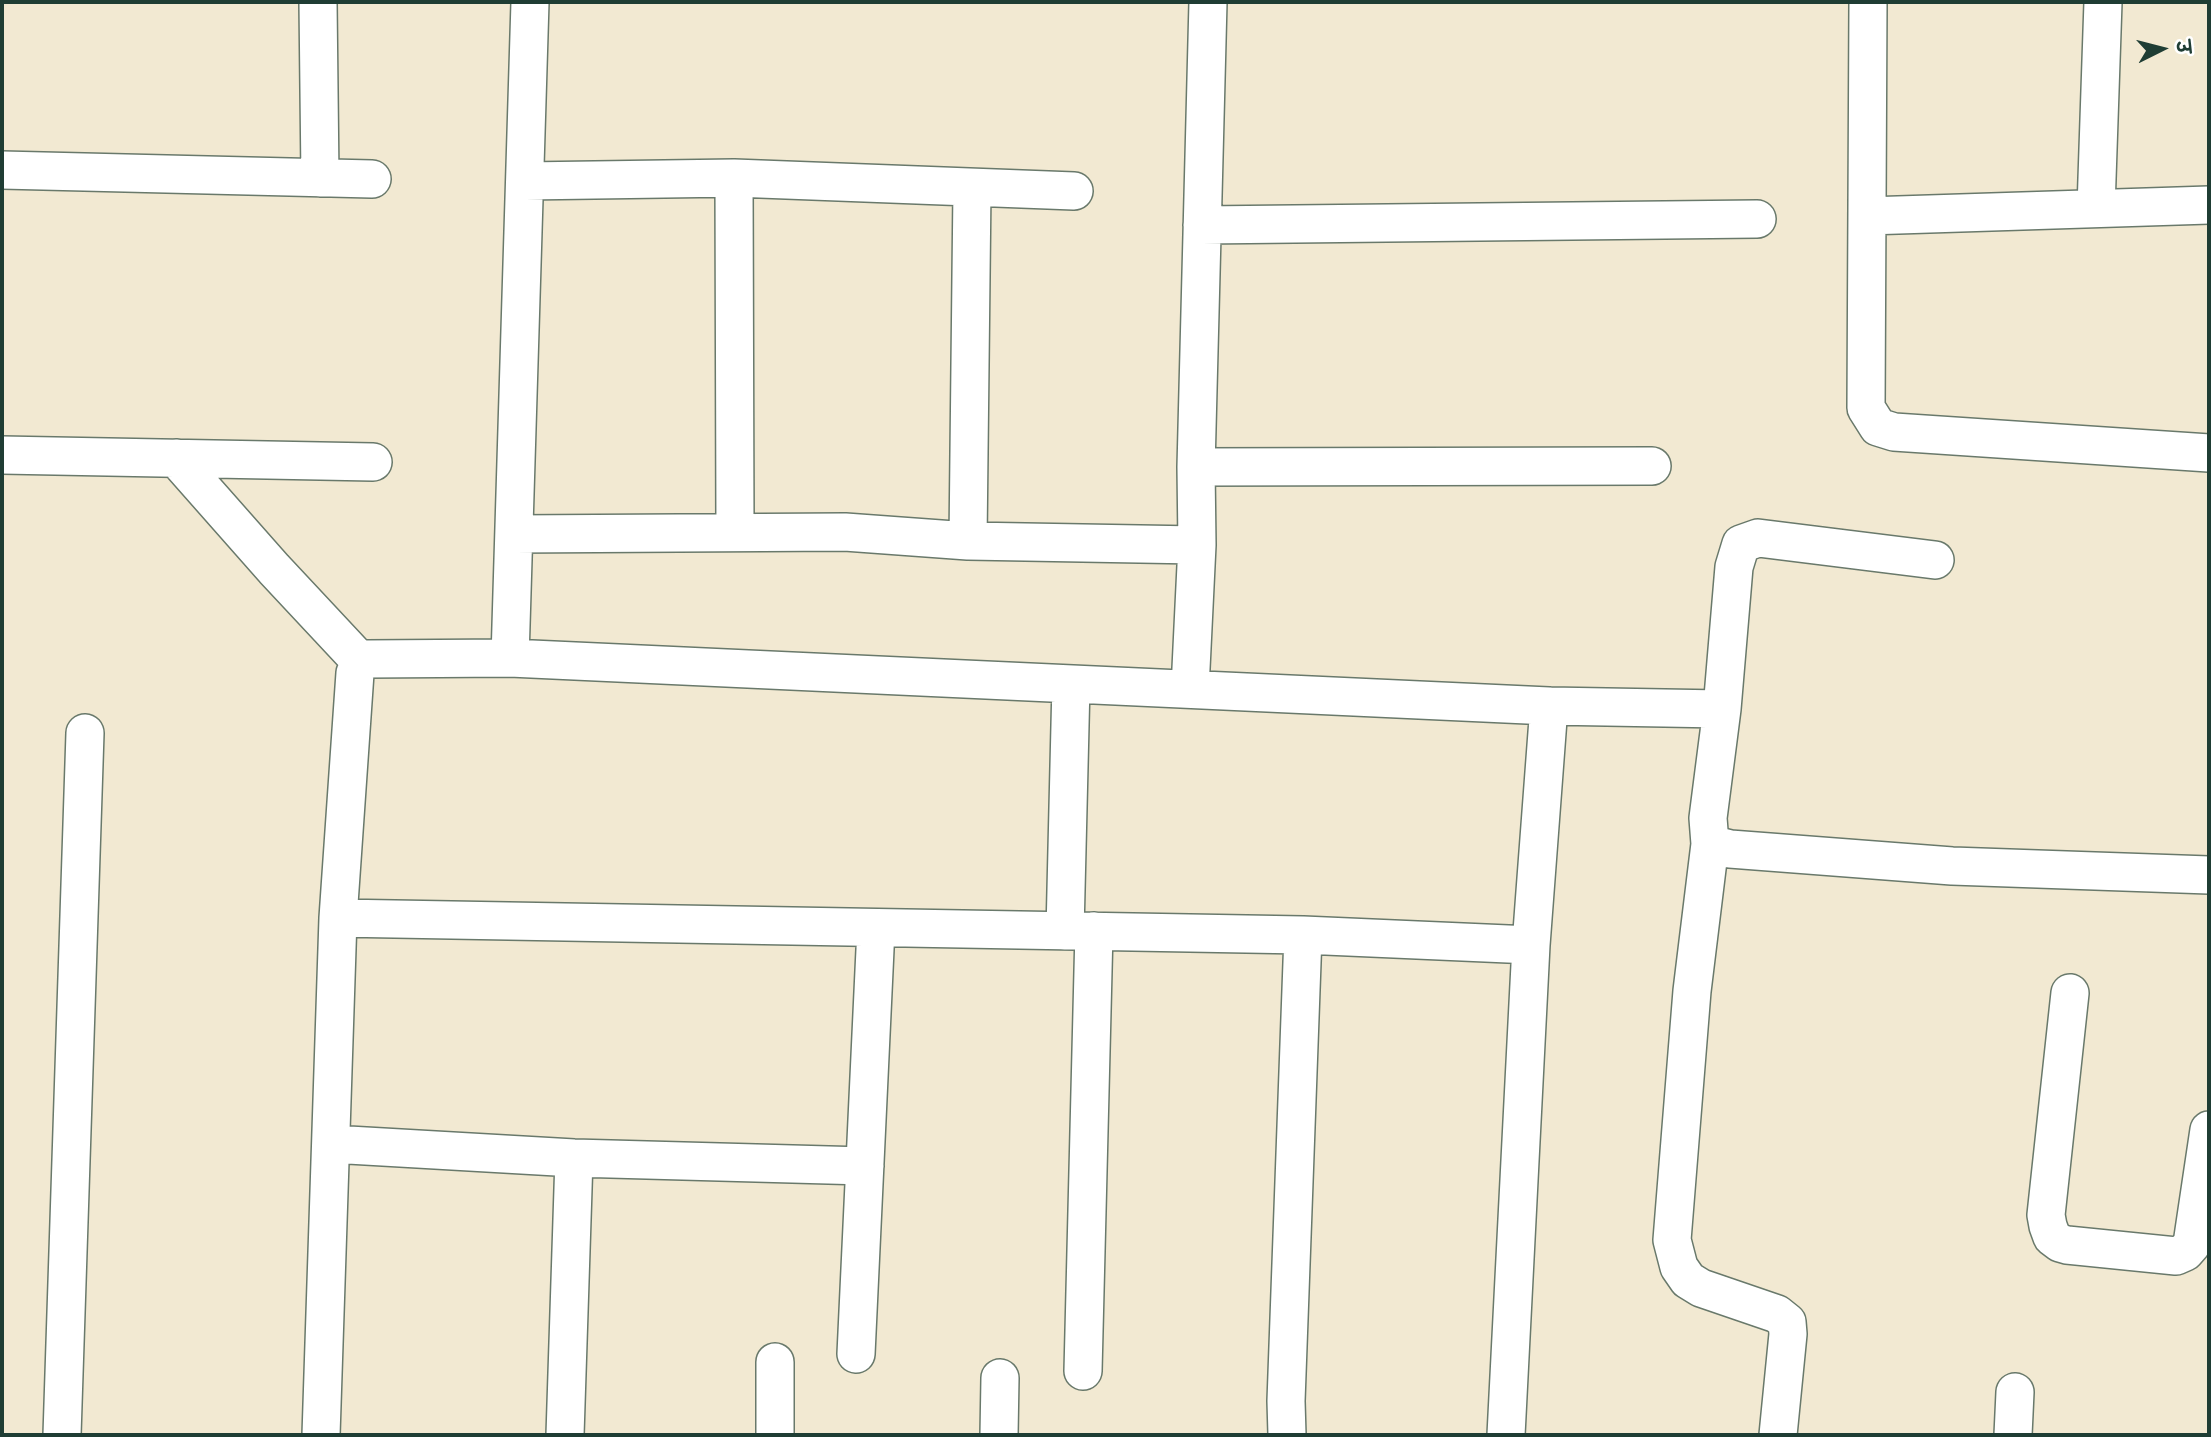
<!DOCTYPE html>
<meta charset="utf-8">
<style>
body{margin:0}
#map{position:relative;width:2211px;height:1437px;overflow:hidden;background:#f2e9d2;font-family:Pangolin,"Playpen Sans Deva",sans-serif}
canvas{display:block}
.frame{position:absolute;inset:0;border:4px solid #1f3d34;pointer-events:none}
.north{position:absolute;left:2127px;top:14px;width:70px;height:70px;-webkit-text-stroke:5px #fff;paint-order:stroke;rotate:84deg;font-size:19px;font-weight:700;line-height:28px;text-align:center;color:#1f3d34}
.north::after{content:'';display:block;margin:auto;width:24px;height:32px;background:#1f3d34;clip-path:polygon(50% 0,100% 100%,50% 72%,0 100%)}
</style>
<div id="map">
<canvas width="2211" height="1437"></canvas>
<div class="frame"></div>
<div class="north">उ</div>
</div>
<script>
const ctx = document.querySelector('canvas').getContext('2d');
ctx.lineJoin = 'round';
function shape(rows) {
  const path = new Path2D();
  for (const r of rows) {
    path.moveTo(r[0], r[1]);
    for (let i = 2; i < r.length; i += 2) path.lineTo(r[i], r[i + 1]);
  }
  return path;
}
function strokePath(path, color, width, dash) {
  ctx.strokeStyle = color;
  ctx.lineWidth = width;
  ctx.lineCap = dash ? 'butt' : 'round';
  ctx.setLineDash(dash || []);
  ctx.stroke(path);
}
const minor = shape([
 [318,2,320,178],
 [1868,2,1866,408,1878,427,1894,432,2209,453],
 [2,170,372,179],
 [734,178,735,532],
 [525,181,734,178,1074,191],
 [2096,208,2103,2],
 [1867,216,2209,205],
 [1202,225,1757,219],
 [2,455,373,462],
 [176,458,274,569,360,661],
 [1196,467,1652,466],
 [514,534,845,532,968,541,1197,545],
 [968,541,972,188],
 [1935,560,1758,538,1741,544,1734,567,1722,709,1708,818,1710,844,1730,849,1952,866,2209,875],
 [510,658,530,2],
 [360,661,367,659,510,658,1549,706,1722,709],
 [1190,689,1197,545,1196,467,1208,2],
 [1710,844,1692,991,1672,1240,1679,1267,1688,1280,1701,1288,1777,1314,1787,1322,1788,1334,1778,1435],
 [338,918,1303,935,1531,945],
 [1065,931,1071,684],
 [2070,993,2046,1215,2048,1226,2052,1237,2060,1243,2067,1245,2176,1256,2185,1252,2192,1244,2209,1130],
 [331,1144,574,1158,865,1166],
 [856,1354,876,928],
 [1083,1371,1094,931],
 [62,1435,85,733],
 [321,1435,338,918,355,673,360,661],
 [565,1435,574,1158],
 [775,1435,775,1362],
 [999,1435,1000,1378],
 [1287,1435,1286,1401,1303,935],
 [1506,1435,1531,945,1549,706],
 [2013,1435,2015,1392]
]);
strokePath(minor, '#69796b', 40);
strokePath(minor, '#fff', 37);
</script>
